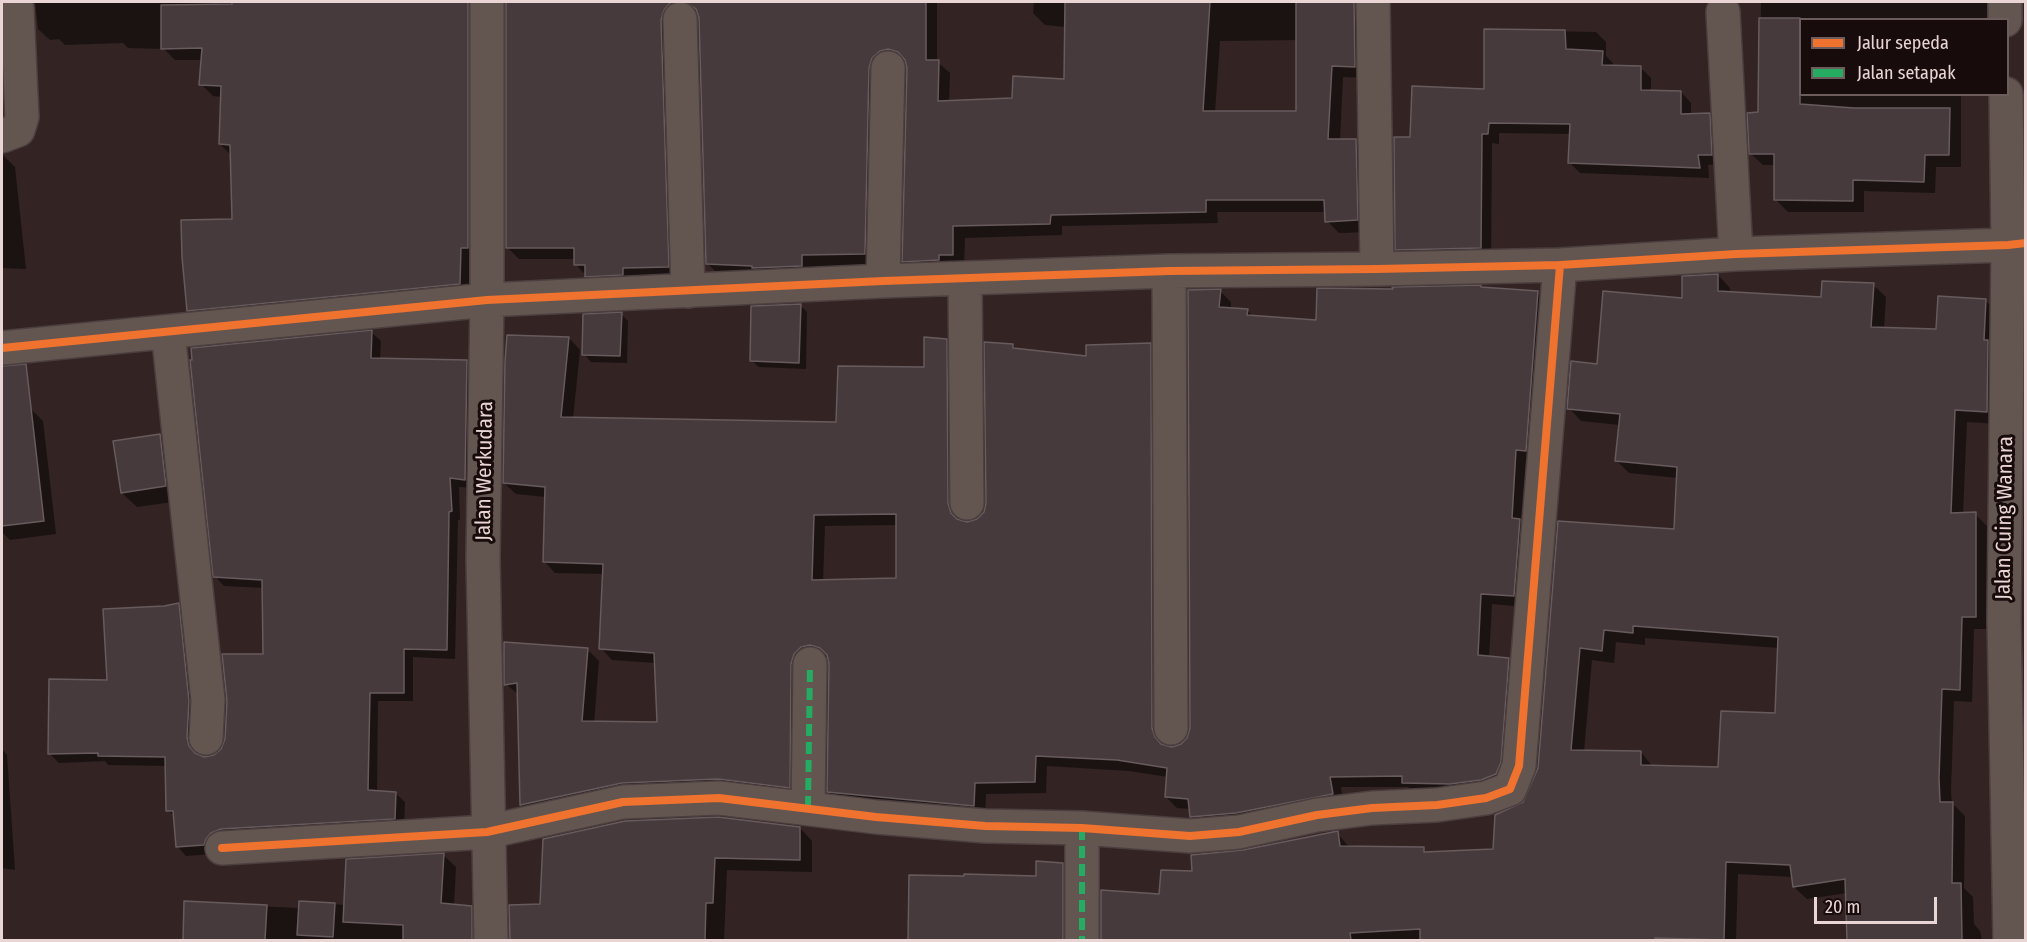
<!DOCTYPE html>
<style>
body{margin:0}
#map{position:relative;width:2027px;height:942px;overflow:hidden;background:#332323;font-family:"Fira Sans Condensed",sans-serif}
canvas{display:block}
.frame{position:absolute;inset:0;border:3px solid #e9d5d4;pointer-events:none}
.legend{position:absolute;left:1799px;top:18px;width:210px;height:78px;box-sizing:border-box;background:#180b0b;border:2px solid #6c5c5b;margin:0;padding:8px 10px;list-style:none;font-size:18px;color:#e9d5d4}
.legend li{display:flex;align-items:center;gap:12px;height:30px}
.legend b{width:30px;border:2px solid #6c5c5b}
.scale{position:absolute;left:1814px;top:897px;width:123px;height:27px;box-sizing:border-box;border:3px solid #e9d5d4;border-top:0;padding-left:8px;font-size:18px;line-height:21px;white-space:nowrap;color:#e9d5d4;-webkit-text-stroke:4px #180b0b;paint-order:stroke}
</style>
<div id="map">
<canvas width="2027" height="942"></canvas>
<div class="frame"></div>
<ul class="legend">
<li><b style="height:8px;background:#ef722f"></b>Jalur sepeda</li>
<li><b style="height:8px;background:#26ab63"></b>Jalan setapak</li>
</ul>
<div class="scale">20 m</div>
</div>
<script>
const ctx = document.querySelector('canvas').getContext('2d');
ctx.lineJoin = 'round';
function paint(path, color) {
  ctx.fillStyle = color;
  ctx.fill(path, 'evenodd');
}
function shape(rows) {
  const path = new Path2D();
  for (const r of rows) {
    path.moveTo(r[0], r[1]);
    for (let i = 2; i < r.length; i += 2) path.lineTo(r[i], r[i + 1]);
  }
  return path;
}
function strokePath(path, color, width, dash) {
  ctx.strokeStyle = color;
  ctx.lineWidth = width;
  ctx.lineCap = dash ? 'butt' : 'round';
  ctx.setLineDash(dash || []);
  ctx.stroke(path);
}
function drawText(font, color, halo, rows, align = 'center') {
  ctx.font = font + ' "Fira Sans Condensed",sans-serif';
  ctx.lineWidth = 6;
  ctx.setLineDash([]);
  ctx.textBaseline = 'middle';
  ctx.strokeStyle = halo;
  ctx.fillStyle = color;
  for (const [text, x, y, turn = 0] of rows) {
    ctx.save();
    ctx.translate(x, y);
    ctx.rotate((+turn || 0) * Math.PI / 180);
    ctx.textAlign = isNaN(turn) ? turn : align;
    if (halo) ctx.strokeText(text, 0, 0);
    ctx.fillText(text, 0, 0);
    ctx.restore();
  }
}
paint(shape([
 [35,2,485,2,471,295,200,322,188,310,234,221,231,155,220,144,222,97,213,96,201,84,202,60,175,60,164,49,128,48,123,43,65,45,59,39,50,40,38,29],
 [507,2,937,2,937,62,950,73,949,102,1013,100,1065,80,1066,27,1045,25,1033,13,1034,2,1371,2,1366,78,1343,77,1340,141,1356,140,1368,152,1369,232,1339,233,1327,221,1326,212,1217,212,1218,223,1062,226,1062,235,965,238,964,267,916,273,904,261,908,68,907,62,901,61,876,265,813,267,813,278,719,275,707,263,700,18,699,13,692,12,680,279,598,288,575,264,575,259,519,259,507,247],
 [1298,40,1297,113,1215,113,1220,41],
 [1761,2,2000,2,1999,20,1800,20,1800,94,1961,94,1961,167,1936,167,1935,193,1864,191,1864,212,1788,212,1776,200,1776,165,1763,165,1751,154,1760,114],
 [1485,30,1596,32,1606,42,1606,56,1613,63,1613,67,1640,67,1651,78,1651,92,1681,92,1691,103,1691,115,1709,115,1720,125,1722,164,1708,165,1709,178,1580,173,1570,163,1571,134,1499,133,1499,144,1492,143,1491,258,1408,260,1397,249,1411,138,1486,90],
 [2,156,4,156,15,167,26,269,2,268],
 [1718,275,1730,288,1730,294,1822,298,1873,285,1886,297,1884,329,1938,330,1985,300,1998,313,1999,424,1967,422,1963,514,1975,514,1988,527,1986,629,1974,629,1972,702,1954,701,1951,792,1952,803,1965,816,1964,888,1973,897,1974,924,1980,931,1982,940,1848,940,1847,893,1807,899,1794,887,1793,877,1738,874,1736,940,1102,940,1102,891,1160,895,1194,873,1243,852,1337,833,1350,848,1423,848,1428,854,1495,850,1525,803,1539,768,1559,523,1675,530,1678,478,1629,473,1616,460,1620,425,1581,421,1569,408,1598,366,1683,299],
 [1645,638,1779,648,1776,714,1719,769,1653,767,1641,752,1584,752,1592,660,1614,663,1616,642,1645,645],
 [1189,291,1220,291,1231,302,1231,310,1247,310,1254,317,1318,322,1537,292,1548,304,1537,462,1526,461,1523,524,1525,607,1492,604,1489,658,1508,659,1520,671,1507,785,1415,794,1408,787,1341,787,1343,805,1203,828,1191,817,1191,809,1177,808,1166,797,1168,777,1129,771,1047,766,1046,793,986,794,985,817,840,803,828,792,830,664,829,658,822,656,800,798,533,816,522,805,519,695,506,684,587,649,599,661,594,723,658,724,656,663,612,660,601,648,604,574,555,573,544,561,546,497,516,494,504,483,569,338,580,350,573,419,838,424,925,369,946,340,957,352,959,516,961,522,967,523,978,520,985,512,1013,345,1017,350,1088,358,1150,345,1161,356,1163,740,1164,746,1172,748,1182,745,1188,739,1191,728],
 [897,525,898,580,823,581,825,526],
 [800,305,807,312,806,369,759,367,751,360],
 [621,314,628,321,627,363,591,362,584,354],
 [371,332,381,341,380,359,467,362,476,371,474,488,459,487,460,520,458,520,455,659,413,657,413,701,378,701,377,792,395,793,405,802,404,828,213,854,186,856,177,846,175,817,168,810,166,766,108,765,105,761,59,763,49,753,108,681,164,607,178,605,187,614,198,756,204,758,216,756,223,749,264,655,264,588,224,586,215,576],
 [30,408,43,421,56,534,10,540,2,532,2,411],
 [160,435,174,450,180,501,137,507,122,493],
 [2,749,7,755,15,870,2,868],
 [800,828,812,841,812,872,727,870,724,940,511,940,511,907,542,905],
 [443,855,456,867,454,906,471,907,484,920,484,940,184,940,186,903,300,908,301,902,346,905],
 [1063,864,1075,877,1075,940,909,940,910,876,1037,878]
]), '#0007');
const building = shape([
 [232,2,468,2,468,248,461,248,460,284,187,311,182,257,181,220,232,219,230,145,219,144,221,86,199,85,202,48,161,49,161,5,232,4,232,2],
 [506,2,675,2,670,3,664,10,661,20,669,267,623,268,623,275,585,277,585,265,574,265,574,248,506,248,506,2],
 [685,2,926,2,926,60,939,60,938,101,1012,98,1013,76,1064,79,1065,2,1210,2,1203,111,1296,111,1296,2,1354,2,1355,67,1332,66,1328,139,1356,139,1358,220,1325,222,1324,200,1206,200,1206,212,1051,215,1050,224,953,226,953,255,939,255,939,260,902,262,907,68,905,60,898,52,888,49,880,51,872,58,869,68,865,254,802,255,802,266,752,268,752,266,706,264,699,18,696,9,685,2],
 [1759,18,1800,18,1800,104,1854,108,1950,108,1949,155,1925,155,1924,182,1853,180,1853,201,1774,200,1774,154,1749,154,1747,113,1758,112,1759,18],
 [1484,29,1565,30,1566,49,1603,51,1602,65,1641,66,1641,90,1681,91,1681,114,1710,113,1712,155,1698,155,1700,168,1568,163,1570,124,1489,123,1488,134,1482,134,1481,248,1395,250,1394,137,1410,137,1412,86,1484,89,1484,29],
 [1718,274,1718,291,1821,297,1822,281,1874,283,1871,327,1936,329,1938,296,1986,299,1984,340,1988,340,1987,412,1955,410,1951,513,1976,512,1976,617,1962,617,1960,690,1942,689,1939,778,1940,802,1953,802,1952,883,1961,883,1962,940,1847,940,1845,879,1793,887,1790,865,1726,862,1724,940,1655,938,1655,940,1420,940,1420,929,1350,933,1351,940,1101,940,1101,890,1159,894,1161,870,1192,871,1191,855,1243,850,1338,831,1340,846,1424,847,1424,852,1493,849,1495,815,1523,802,1538,768,1558,521,1674,529,1677,467,1615,461,1620,414,1567,409,1571,361,1597,364,1603,291,1682,298,1682,276,1718,274],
 [1633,626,1778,637,1775,713,1721,711,1718,767,1641,765,1641,751,1571,750,1580,648,1602,651,1604,630,1633,633,1633,626],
 [1481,285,1481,287,1538,291,1526,451,1516,450,1512,518,1520,519,1514,596,1481,594,1478,655,1509,658,1501,762,1496,774,1481,780,1450,784,1402,783,1402,776,1330,777,1333,794,1236,813,1190,817,1188,799,1165,797,1167,768,1117,760,1036,756,1035,782,975,783,974,806,827,792,829,664,827,655,820,648,810,645,801,647,794,654,791,664,790,788,718,779,622,783,520,805,517,683,504,685,504,642,588,648,582,721,657,722,654,653,599,649,603,564,543,562,545,487,503,483,505,361,507,335,569,337,561,417,836,422,838,366,924,367,924,337,947,339,948,503,951,513,957,519,967,522,977,519,984,512,986,503,984,342,1013,344,1013,348,1086,356,1086,345,1151,343,1152,728,1155,737,1161,744,1172,747,1181,744,1187,738,1190,728,1188,290,1221,289,1219,307,1248,309,1247,315,1316,320,1317,288,1393,289,1392,287,1481,285],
 [896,514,896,578,812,580,814,515,896,514],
 [801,304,799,363,750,361,751,306,801,304],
 [622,312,620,356,582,355,583,314,622,312],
 [372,330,371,358,467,360,465,480,450,478,452,511,449,512,447,650,404,649,404,693,370,693,368,790,396,792,395,819,221,829,211,833,206,839,204,845,176,847,173,811,166,811,165,757,98,756,98,753,48,754,49,679,107,680,103,609,164,606,179,603,189,701,187,737,189,746,195,753,204,757,214,755,221,749,225,739,227,701,222,654,263,654,262,580,213,577,190,360,192,360,191,348,372,330],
 [26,364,44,521,2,526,2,366,26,364],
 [160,434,166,486,121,493,113,441,160,434],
 [718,817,800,827,800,860,715,858,713,903,706,903,705,940,510,940,509,905,540,904,543,839,625,821,718,817],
 [444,853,441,903,472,906,472,940,403,940,403,925,343,922,346,859,444,853],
 [1036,861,1063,863,1063,940,908,940,909,875,964,876,964,874,1036,876,1036,861],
 [184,901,267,905,265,940,183,940,184,901],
 [299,901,335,903,333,937,297,935,299,901]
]);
paint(building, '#473a3c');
strokePath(building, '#685b5d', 1.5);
const street = shape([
 [487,2,487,300,483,559,491,940],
 [1373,2,1377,269],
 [2005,2,2005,20],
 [1723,12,1736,254],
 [680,19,688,291],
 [2006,94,2008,245,2004,619,2010,940],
 [2,136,18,130,22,117,17,9],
 [1169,271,1171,728],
 [965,279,967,503],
 [883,281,888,68],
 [168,332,208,700,206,738],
 [2,348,487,300,883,281,1169,271,1377,269,1560,265,1736,254,2008,245,2026,243],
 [808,808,810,664],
 [1082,828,1082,940],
 [222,848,487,832,623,802,719,798,876,817,985,826,1082,828,1190,836,1239,832,1317,815,1372,808,1437,805,1486,798,1510,789,1519,766,1560,265]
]);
strokePath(street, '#4b3e3e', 36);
strokePath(street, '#635550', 33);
strokePath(shape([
 [808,808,810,664],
 [1082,828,1082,940]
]), '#26ab63', 6, [12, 6]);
strokePath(shape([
 [2,348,487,300,883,281,1169,271,1377,269,1560,265,1736,254,2008,245,2026,243],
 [222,848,487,832,623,802,719,798,876,817,985,826,1082,828,1190,836,1239,832,1317,815,1372,808,1437,805,1486,798,1510,789,1519,766,1560,265]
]), '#ef722f', 8);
drawText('21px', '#e9d5d4', '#180b0b', [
 ["Jalan Werkudara",485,471,-89],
 ["Jalan Cuing Wanara",2005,518,-89]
]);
</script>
